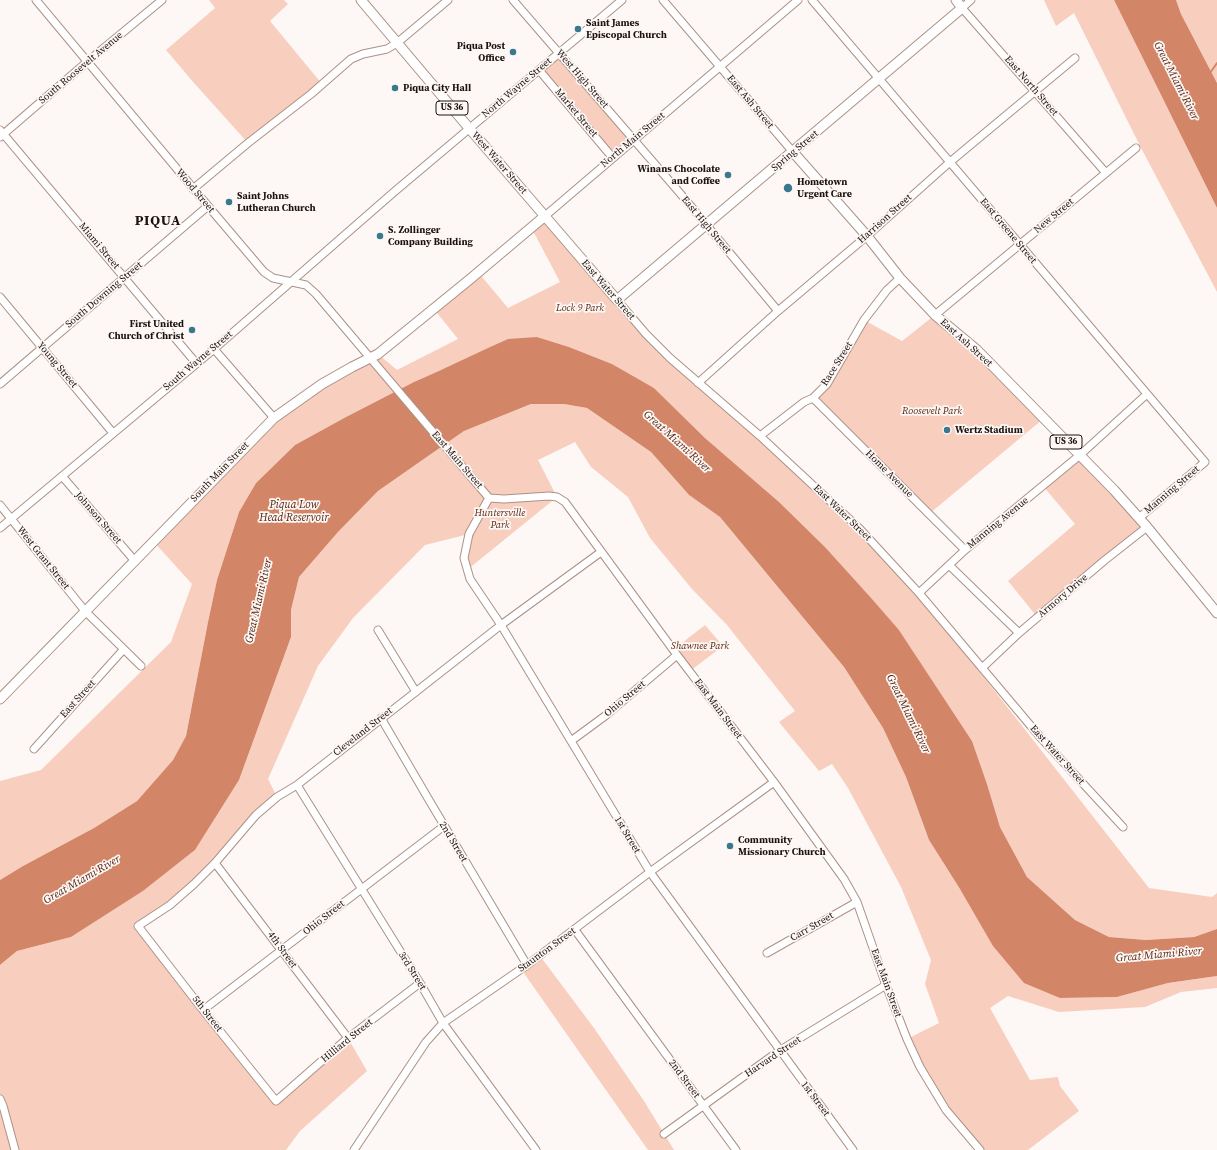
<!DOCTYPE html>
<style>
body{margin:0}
canvas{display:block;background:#fdf7f5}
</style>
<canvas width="1217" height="1150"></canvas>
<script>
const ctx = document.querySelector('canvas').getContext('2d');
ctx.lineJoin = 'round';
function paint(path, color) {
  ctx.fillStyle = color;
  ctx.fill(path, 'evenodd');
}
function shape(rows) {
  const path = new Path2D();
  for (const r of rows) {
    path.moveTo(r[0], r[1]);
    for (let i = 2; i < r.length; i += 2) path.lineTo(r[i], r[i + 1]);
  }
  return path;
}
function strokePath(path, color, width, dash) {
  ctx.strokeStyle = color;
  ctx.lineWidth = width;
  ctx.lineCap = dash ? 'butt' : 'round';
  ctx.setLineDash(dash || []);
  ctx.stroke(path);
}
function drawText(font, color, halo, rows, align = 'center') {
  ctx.font = font + ' "Source Serif 4",serif';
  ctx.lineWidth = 3.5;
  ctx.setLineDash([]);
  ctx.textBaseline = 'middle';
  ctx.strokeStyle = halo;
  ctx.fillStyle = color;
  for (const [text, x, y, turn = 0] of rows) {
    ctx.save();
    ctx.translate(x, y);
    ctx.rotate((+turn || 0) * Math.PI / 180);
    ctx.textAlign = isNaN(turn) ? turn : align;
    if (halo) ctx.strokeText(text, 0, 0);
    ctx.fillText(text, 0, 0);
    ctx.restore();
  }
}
paint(shape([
 [209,0,284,0,288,4,270,21,322,84,248,143,194,83,166,50,215,8],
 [1044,0,1114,0,1217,208,1217,292,1139,144,1074,13,1056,26],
 [1176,0,1217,0,1217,83,1181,14],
 [559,53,634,139,612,157,539,70],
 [545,216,646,334,860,529,982,668,979,671,1149,888,1212,897,1217,893,1217,929,1194,937,1146,940,1109,937,1075,920,1027,877,1000,827,987,784,972,741,899,630,825,547,779,502,705,438,654,388,612,364,569,347,537,337,441,370,414,382,346,417,295,445,256,483,239,512,217,580,208,622,186,736,173,760,137,801,94,828,23,866,0,880,0,781,41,770,171,642,192,584,153,541,274,418,378,354,397,370,458,339,434,309,478,272,508,308,560,282,531,227],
 [935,315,1043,419,929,514,813,398,827,384,864,320,902,341],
 [531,404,564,404,587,408,651,452,689,495,720,517,844,667,883,728,906,777,929,840,960,889,1060,998,1117,997,1168,983,1217,976,1217,988,1181,992,1145,1007,1059,1012,1008,996,990,1008,1030,1080,1058,1077,1060,1086,1079,1111,1028,1150,980,1150,946,1110,907,1039,939,1023,925,984,931,960,901,887,848,788,832,764,819,771,779,722,795,711,727,625,692,589,650,538,628,497,591,467,575,442,538,460,557,497,467,570,464,558,469,534,425,545,353,618,318,666,268,779,277,797,194,884,138,926,276,1101,348,1038,367,1071,300,1131,286,1150,0,1150,0,965,17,951,71,937,143,891,195,850,239,780,291,637,291,610,299,577,338,532,378,491,464,431],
 [1080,455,1147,527,1038,618,1008,581,1075,524,1043,486],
 [705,625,723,646,690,671,673,650],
 [540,956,594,1028,644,1101,674,1150,648,1150,521,969]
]), '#f8cfbe');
paint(shape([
 [1114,0,1176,0,1181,14,1217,83,1217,208],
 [537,337,569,347,612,364,654,388,705,438,779,502,825,547,872,599,899,630,972,741,987,784,1000,827,1027,877,1075,920,1109,937,1146,940,1194,937,1217,929,1217,976,1168,983,1117,997,1060,998,1024,983,993,946,960,889,929,840,906,777,883,728,844,667,720,517,689,495,651,452,587,408,564,404,531,404,464,431,378,491,338,532,299,577,291,610,291,637,239,780,195,850,143,891,71,937,17,951,0,965,0,880,23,866,94,828,137,801,173,760,186,736,208,622,217,580,239,512,256,483,295,445,346,417,414,382,441,370,488,348,508,339]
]), '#d38667');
strokePath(shape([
 [1210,73,1217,63]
]), '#d38667', 2);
const minor = shape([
 [36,0,208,206,264,272,273,278,306,285,316,294,489,498,504,499,549,496,557,497,565,502,677,655,774,782,844,879,857,902,886,985,907,1039,920,1067,946,1110,980,1150],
 [513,0,679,192,778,311],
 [663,0,793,152],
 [812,0,1205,462,1139,518],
 [971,0,962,8,1106,173],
 [539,70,612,157],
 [0,130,196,363],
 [0,137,87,62,162,0],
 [193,189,248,143,311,94,351,59,363,54,387,49,397,43,448,0],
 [545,216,798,0],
 [0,297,113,433],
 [617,300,646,334,670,358,760,436,860,529,919,593,1041,738,1123,827],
 [935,315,1136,148],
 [214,349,274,418],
 [698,383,778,311,867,236,950,162,1075,58],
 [0,384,208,206],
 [813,398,965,550],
 [760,436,804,402,813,398,827,384,864,320,887,290,900,278],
 [62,476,134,560],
 [489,498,469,534,464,558,470,579,501,625,650,872,853,1150],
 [0,505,85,611,141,666],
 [0,528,214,349,394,192,622,0],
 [949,565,1019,633],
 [919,593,965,550,1080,455,1147,394],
 [378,630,416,692],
 [982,668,1019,633,1105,560,1147,527],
 [381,718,429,800,527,965],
 [571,741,605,716,677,655],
 [34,749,123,650],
 [297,785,420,983,443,1023,536,1150],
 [215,863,348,1038],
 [575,930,736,1150],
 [767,953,857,902],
 [420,983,348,1038,276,1101,203,1010,138,926,170,905,194,884,215,863,256,815,277,797,297,785,501,625,601,552],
 [203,1010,444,826],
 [0,1099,3,1106,15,1150],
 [664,1134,779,1051,886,985],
 [354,1150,426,1042,443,1023,527,965,650,872,774,782]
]);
const major = shape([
 [361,0,469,128,617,300,962,8,956,0],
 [793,152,867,236,900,278,935,315,977,350,1114,490,1147,527,1217,613],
 [0,699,274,418,322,384,352,367,378,354,469,280,545,216]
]);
strokePath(minor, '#ac9186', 9);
strokePath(major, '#ac9186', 11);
strokePath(minor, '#fff', 7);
strokePath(major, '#fff', 9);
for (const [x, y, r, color] of [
 [578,29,4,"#3a788e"],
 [513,52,4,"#3a788e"],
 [395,88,4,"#3a788e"],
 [728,175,4,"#3a788e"],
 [788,188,5,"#3a788e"],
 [229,202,4,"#3a788e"],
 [380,236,4,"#3a788e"],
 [192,330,4,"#3a788e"],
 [947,430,4,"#3a788e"],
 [730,846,4,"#3a788e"]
]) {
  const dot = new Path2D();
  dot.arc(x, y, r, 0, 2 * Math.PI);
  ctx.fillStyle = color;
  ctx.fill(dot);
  strokePath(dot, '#fdf7f5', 1.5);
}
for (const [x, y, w] of [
 [452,108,32],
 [1066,442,32]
]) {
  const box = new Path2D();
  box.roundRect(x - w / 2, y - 7, w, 14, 3);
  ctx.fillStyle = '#fdf7f5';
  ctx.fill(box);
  strokePath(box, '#1c120e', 1);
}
drawText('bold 9px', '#1c120e', null, [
 ["US 36",452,108],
 ["US 36",1066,442]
]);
drawText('bold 10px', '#1c120e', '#fdf7f5', [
 ["Saint James",586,23],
 ["Episcopal Church",586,35],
 ["Piqua Post",505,46,"right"],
 ["Office",505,58,"right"],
 ["Piqua City Hall",403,88],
 ["Winans Chocolate",720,169,"right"],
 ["and Coffee",720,181,"right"],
 ["Hometown",797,182],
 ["Urgent Care",797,194],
 ["Saint Johns",237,196],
 ["Lutheran Church",237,208],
 ["S. Zollinger",388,230],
 ["Company Building",388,242],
 ["First United",184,324,"right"],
 ["Church of Christ",184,336,"right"],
 ["Wertz Stadium",955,430],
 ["Community",738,840],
 ["Missionary Church",738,852]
], 'left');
drawText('10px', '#1c120e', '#fdf7f5', [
 ["South Roosevelt Avenue",81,68,-40],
 ["West High Street",582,79,49],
 ["East North Street",1031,86,49],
 ["North Wayne Street",517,88,-40],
 ["East Ash Street",750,102,50],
 ["Market Street",576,113,50],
 ["North Main Street",633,140,-40],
 ["Spring Street",795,151,-40],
 ["West Water Street",499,163,49],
 ["Wood Street",195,191,50],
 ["New Street",1054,216,-40],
 ["Harrison Street",885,219,-42],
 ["East High Street",706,225,50],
 ["East Greene Street",1008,231,50],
 ["Miami Street",99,246,50],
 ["East Water Street",608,290,49],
 ["South Downing Street",104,295,-40],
 ["East Ash Street",966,343,42],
 ["South Wayne Street",198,361,-40],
 ["Race Street",837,364,-58],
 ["Young Street",57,365,50],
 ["East Main Street",457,460,49],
 ["South Main Street",220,472,-46],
 ["Home Avenue",889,474,45],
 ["Manning Street",1172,490,-40],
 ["East Water Street",842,513,44],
 ["Johnson Street",98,518,49],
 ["Manning Avenue",998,523,-39],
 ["West Grant Street",43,558,51],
 ["Armory Drive",1063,596,-40],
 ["East Street",78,699,-48],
 ["Ohio Street",625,699,-40],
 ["East Main Street",718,709,53],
 ["Cleveland Street",363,732,-38],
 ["East Water Street",1057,755,48],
 ["1st Street",627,835,59],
 ["2nd Street",453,842,59],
 ["Ohio Street",324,918,-38],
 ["Carr Street",812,927,-30],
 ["4th Street",282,950,54],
 ["Staunton Street",547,950,-36],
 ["3rd Street",412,971,58],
 ["East Main Street",886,983,70],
 ["5th Street",207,1014,52],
 ["Hilliard Street",347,1041,-39],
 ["Harvard Street",773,1057,-34],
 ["2nd Street",684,1079,53],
 ["1st Street",815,1099,53]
]);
drawText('italic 10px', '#5a2812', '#fdf7f5', [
 ["Lock 9 Park",580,308],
 ["Roosevelt Park",932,411],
 ["Huntersville",500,513],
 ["Park",500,525],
 ["Shawnee Park",700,646]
]);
drawText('italic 11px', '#55240e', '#fdf7f5', [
 ["Great Miami River",1176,81,63],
 ["Great Miami River",677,442,42],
 ["Piqua Low",294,505],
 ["Head Reservoir",294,518],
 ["Great Miami River",259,601,-77],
 ["Great Miami River",908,714,64],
 ["Great Miami River",82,880,-30],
 ["Great Miami River",1159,955,-5]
]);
ctx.letterSpacing = '1px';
drawText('bold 14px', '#1c120e', '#fdf7f5', [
 ["PIQUA",158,221]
]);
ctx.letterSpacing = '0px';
</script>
